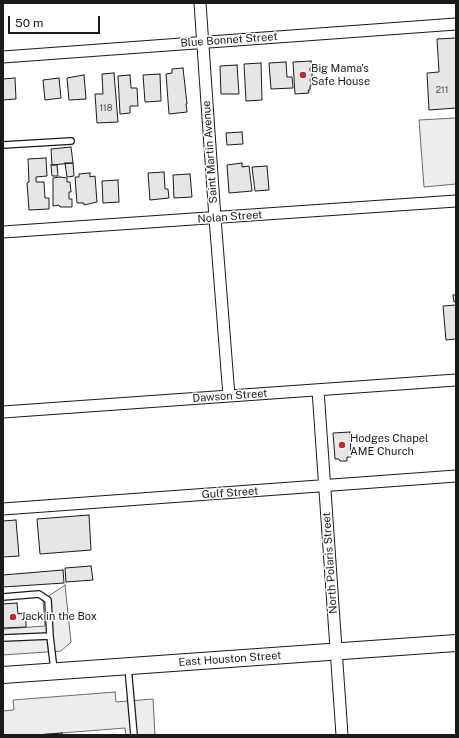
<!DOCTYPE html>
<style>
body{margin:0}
#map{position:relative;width:459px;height:738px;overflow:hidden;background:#fff;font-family:"Public Sans",sans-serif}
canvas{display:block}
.frame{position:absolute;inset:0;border:4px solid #1a1a1a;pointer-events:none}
.scale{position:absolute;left:8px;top:16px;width:92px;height:18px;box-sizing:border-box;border:2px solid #1a1a1a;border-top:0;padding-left:5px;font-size:12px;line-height:14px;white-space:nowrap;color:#1a1a1a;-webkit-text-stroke:3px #fff;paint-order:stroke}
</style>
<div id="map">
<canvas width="459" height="738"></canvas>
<div class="frame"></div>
<div class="scale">50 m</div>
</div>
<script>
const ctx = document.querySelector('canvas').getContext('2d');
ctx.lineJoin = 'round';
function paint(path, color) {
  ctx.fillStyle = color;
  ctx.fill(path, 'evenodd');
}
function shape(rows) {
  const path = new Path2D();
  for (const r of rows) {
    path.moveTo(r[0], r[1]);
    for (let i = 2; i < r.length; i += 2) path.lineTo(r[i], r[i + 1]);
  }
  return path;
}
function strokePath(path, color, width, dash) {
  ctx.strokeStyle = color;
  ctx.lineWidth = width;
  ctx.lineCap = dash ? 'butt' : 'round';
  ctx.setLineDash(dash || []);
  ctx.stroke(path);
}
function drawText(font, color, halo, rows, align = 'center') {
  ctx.font = font + ' "Public Sans",sans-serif';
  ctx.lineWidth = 3;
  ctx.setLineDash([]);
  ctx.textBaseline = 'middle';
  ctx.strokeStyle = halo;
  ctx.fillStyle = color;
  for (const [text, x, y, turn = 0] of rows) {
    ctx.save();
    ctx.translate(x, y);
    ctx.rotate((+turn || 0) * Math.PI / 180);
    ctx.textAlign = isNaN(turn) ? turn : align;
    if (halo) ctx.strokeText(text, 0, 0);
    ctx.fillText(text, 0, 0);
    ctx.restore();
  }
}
const built = shape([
 [456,118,456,184,424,187,419,120,456,118],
 [65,585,71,642,61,651,3,655,3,629,45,626,43,600,65,585],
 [115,692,116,702,153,699,155,735,126,735,125,728,36,735,3,735,3,711,14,710,13,700,115,692]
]);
paint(built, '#ededed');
strokePath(built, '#6a6a6a', 1);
const building = shape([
 [456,38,456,108,429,110,427,73,439,72,437,39,456,38],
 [311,61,312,67,310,68,310,71,312,72,312,79,310,79,311,86,310,86,310,90,308,90,309,93,295,94,293,62,311,61],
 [286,62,287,77,292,77,293,88,271,89,269,63,286,62],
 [261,63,262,100,246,101,244,64,261,63],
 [237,65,239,94,221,94,220,66,237,65],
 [183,68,187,104,186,104,187,112,169,114,166,74,172,73,172,69,183,68],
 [114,73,118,122,97,123,95,94,103,94,102,74,114,73],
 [160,74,161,101,145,102,143,75,160,74],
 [84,75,86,99,69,100,67,78,84,75],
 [130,75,131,88,137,88,138,106,130,106,130,113,120,114,118,76,130,75],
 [15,78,16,99,3,100,3,79,15,78],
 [59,78,61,98,45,100,43,80,59,78],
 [242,132,243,144,227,145,226,133,242,132],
 [71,147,73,163,52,165,51,149,71,147],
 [46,158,47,176,36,177,36,182,44,182,45,198,49,198,49,209,29,210,27,183,29,182,28,159,46,158],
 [65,163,73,163,74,176,67,177,65,163],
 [242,163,242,167,249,166,252,191,229,193,227,165,242,163],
 [51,165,57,165,58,176,52,176,51,165],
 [267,166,269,190,255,191,252,167,267,166],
 [164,172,165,189,168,189,169,198,150,200,148,173,164,172],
 [90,173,90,177,95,176,97,202,84,205,84,203,77,203,75,177,79,177,79,174,90,173],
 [190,174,192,197,174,198,173,175,190,174],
 [60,177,67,178,67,182,70,182,71,192,69,192,69,199,72,199,72,207,60,207,59,205,53,206,53,178,60,177],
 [118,180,119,202,103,203,102,181,118,180],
 [453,295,456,295,456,301,454,302,453,295],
 [456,305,456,339,446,340,443,306,456,305],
 [350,432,351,457,347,457,347,461,340,461,339,459,335,459,333,433,350,432],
 [89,515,91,550,40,554,37,519,89,515],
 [16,520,19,556,3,557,3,521,16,520],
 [91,566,93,580,66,582,65,568,91,566],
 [63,570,64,583,3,587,3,575,63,570],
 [17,603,18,614,22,613,23,620,26,619,26,627,3,628,3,604,17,603],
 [62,733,62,735,37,735,62,733]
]);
paint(building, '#e6e6e6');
strokePath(building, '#1a1a1a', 1);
const lane = shape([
 [3,145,71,141],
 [3,597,39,594,48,600,50,636],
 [3,638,50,636,54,670],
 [128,667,134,735]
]);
const street = shape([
 [200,3,215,218,229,396],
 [3,57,456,24],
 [3,232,456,201],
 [318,390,342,735],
 [3,412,456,380],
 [3,509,456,476]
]);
const secondary = shape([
 [3,675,456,643]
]);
strokePath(lane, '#1a1a1a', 8);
strokePath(street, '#1a1a1a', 13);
strokePath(secondary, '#1a1a1a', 18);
strokePath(lane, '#fff', 5.5);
strokePath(street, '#fff', 11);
strokePath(secondary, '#fff', 16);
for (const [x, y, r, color] of [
 [303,75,4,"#c62828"],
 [342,445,4,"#c62828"],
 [13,617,4,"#c62828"]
]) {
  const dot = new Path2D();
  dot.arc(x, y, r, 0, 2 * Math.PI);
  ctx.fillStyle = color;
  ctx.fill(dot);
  strokePath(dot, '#fff', 1.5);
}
drawText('9px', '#4d4d4d', null, [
 ["211",442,90],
 ["118",106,108]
]);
drawText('11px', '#1a1a1a', '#fff', [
 ["Blue Bonnet Street",229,40,-4],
 ["Saint Martin Avenue",210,152,-94],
 ["Nolan Street",230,217,-4],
 ["Dawson Street",230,396,-4],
 ["Gulf Street",230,493,-4],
 ["North Polaris Street",330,563,-94],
 ["East Houston Street",230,659,-4]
]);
drawText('11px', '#1a1a1a', '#fff', [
 ["Big Mama's",311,69],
 ["Safe House",311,82],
 ["Hodges Chapel",350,439],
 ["AME Church",350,452],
 ["Jack in the Box",21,617]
], 'left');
</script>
